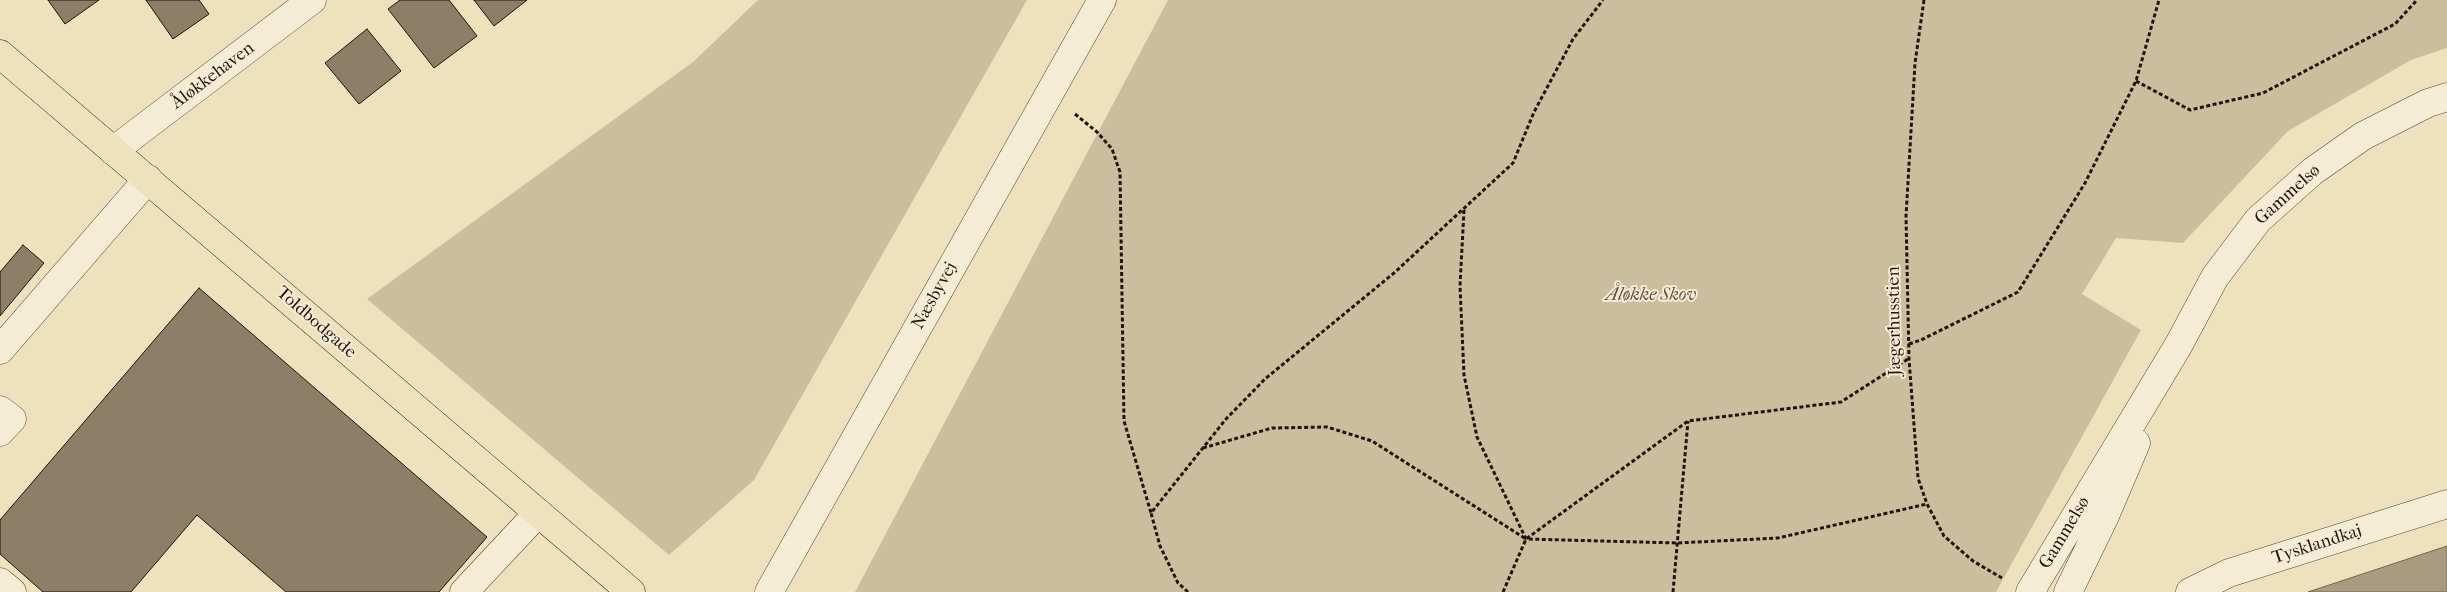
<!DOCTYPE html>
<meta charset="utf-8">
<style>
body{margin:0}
canvas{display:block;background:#eee1bd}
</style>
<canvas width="2447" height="592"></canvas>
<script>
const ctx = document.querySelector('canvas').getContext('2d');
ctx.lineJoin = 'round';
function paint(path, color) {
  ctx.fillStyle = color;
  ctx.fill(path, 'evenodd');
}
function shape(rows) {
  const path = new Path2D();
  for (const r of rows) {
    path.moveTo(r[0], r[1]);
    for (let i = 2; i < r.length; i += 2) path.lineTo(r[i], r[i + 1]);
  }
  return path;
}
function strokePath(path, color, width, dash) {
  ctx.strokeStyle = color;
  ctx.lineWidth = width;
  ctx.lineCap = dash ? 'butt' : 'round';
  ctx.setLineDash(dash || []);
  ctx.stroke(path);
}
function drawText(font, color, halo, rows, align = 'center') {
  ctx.font = font + ' "IM FELL French Canon",serif';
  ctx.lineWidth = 4;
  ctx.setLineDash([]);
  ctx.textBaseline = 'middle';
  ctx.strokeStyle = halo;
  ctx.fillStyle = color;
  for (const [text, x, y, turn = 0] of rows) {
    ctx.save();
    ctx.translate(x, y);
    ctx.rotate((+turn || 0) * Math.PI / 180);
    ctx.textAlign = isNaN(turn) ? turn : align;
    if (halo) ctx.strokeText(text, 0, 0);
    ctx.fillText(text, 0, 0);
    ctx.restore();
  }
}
paint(shape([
 [758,0,1027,0,754,480,669,555,367,299,693,62],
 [1168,0,2447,0,2447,48,2411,60,2288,131,2183,243,2116,238,2082,294,2141,330,1996,592,855,592]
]), '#cbbe9f');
const water = shape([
 [2447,546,2447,592,2308,592,2447,546]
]);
paint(water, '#a89b80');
strokePath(water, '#726551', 1);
const building = shape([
 [48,0,99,0,65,24,48,0],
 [146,0,199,0,209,14,173,39,146,0],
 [400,0,449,0,477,36,434,68,388,9,400,0],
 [474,0,527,0,494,26,474,0],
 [367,29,401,71,359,104,325,63,367,29],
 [23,245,44,263,0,316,0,272,23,245],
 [199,288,487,537,439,592,286,592,197,515,131,592,43,592,0,554,0,520,199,288]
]);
paint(building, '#8c7e67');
strokePath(building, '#21130a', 1);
const minor = shape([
 [113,151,312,0],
 [0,350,148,179],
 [0,410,12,419,0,432],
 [0,582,12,592],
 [464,592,538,513],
 [769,592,1102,0],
 [2030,592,2178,346,2215,277,2258,220,2313,171,2363,136,2428,103,2447,97],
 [2068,592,2104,518,2136,443],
 [2190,592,2229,573,2447,504]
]);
const major = shape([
 [0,54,631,592]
]);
strokePath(minor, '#544637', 29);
strokePath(major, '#21130a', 29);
strokePath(shape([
 [1924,0,1915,63,1906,216,1909,359,1918,478,1927,504,1944,536,1973,561,2002,578],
 [2136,81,2190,110,2263,93,2395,24,2417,0],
 [1075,114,1097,132,1112,149,1120,172,1124,421,1151,513],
 [1464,210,1460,286,1464,375,1477,437,1526,539,1677,543,1778,538,1927,504],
 [1909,344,1921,340,2018,292,2085,183,2136,81,2159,0],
 [1203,448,1272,428,1327,427,1372,441,1526,539],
 [1188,592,1178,583,1160,546,1151,513,1226,419,1265,379,1394,273,1513,163,1534,112,1573,39,1603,0],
 [1503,592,1526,539,1688,421,1841,402,1908,359],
 [1673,592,1688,421]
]), '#21130a', 3, [4, 2.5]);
strokePath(minor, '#f4ecd4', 28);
strokePath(major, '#eee1bd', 28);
drawText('18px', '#21130a', '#f4ecd4', [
 ["Åløkkehaven",213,76,-37],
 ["Gammelsø",2288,195,-42],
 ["Næsbyvej",935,296,-61],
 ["Jægerhusstien",1895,321,-91],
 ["Toldbodgade",316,323,41],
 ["Gammelsø",2065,533,-59],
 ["Tysklandkaj",2317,545,-18]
]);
drawText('italic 18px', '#5c4f3e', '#f4ecd4', [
 ["Åløkke Skov",1651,296]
]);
</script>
